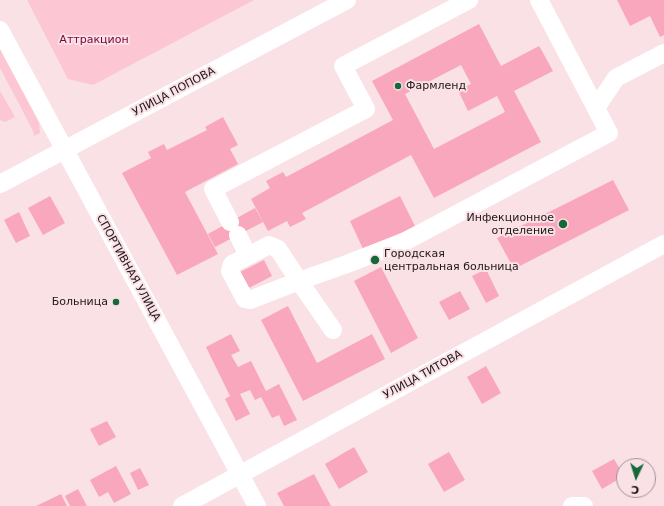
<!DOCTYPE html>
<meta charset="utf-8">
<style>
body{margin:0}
#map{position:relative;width:664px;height:506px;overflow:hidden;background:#f9e1e6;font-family:"DejaVu Sans",sans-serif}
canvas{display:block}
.north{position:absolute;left:616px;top:458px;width:40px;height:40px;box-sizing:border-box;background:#f9e1e6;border:1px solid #a19094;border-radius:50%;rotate:184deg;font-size:11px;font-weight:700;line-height:16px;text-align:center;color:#1e1618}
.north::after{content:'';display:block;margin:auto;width:14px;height:18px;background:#166839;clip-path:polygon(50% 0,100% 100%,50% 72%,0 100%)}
</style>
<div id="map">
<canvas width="664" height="506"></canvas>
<div class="north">С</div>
</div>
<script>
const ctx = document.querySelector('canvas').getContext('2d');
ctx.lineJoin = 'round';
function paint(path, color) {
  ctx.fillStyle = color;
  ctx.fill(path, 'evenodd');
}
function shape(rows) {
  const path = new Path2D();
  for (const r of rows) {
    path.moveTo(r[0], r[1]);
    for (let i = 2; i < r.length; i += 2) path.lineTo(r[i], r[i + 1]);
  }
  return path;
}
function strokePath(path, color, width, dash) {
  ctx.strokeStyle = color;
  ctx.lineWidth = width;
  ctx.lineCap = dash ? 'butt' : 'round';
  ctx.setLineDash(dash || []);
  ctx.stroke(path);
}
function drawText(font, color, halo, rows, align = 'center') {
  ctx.font = font + ' "DejaVu Sans",sans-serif';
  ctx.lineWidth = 4;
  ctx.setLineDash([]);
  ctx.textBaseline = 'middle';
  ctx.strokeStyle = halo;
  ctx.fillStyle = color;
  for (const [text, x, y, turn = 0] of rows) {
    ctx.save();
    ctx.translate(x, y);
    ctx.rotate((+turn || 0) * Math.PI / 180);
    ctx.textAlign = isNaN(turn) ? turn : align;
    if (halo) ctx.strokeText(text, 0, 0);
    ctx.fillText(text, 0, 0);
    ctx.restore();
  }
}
paint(shape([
 [27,0,254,0,93,85,68,79],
 [0,49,39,123,40,133,34,136,33,131,18,102,0,68],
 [0,91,15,117,5,122,0,120]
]), '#fcc6d3');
paint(shape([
 [617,0,664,0,664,35,660,37,650,16,630,26],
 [479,24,501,66,539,46,542,51,553,71,514,91,541,142,434,198,411,155,302,213,306,219,290,227,287,221,268,231,251,199,270,188,266,181,283,172,286,177,393,120,372,81],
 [461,65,471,84,458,90,468,111,497,96,505,112,434,149,405,94],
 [223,117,238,145,230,149,238,164,185,192,218,254,177,275,122,173,151,158,148,152,164,144,167,150,207,130,205,127],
 [613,180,629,210,514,269,497,238],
 [50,196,65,223,43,235,28,208],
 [400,196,415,226,364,251,350,221],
 [255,208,263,222,215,247,208,234],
 [19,212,30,236,16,243,4,220],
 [264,260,272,276,249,288,240,272],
 [381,267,418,338,391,353,354,281],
 [486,269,499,296,486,303,472,276],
 [460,291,470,309,449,320,439,302],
 [288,306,317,363,372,334,385,359,303,401,261,320],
 [231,334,240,351,231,355,238,367,251,361,266,391,279,384,297,420,284,426,279,415,272,418,261,397,255,400,250,390,240,394,250,414,236,421,225,399,230,396,206,347],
 [486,366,501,393,482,404,467,377],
 [107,421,116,437,99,446,90,429],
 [354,447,368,472,339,489,325,464],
 [449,452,465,480,444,492,428,464],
 [614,459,624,476,602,489,592,471],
 [116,466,131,494,114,503,108,492,99,497,90,480],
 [140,468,149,485,138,490,130,473],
 [314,474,331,506,284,506,277,493],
 [78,489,87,506,70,506,65,496],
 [61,494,67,506,36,506]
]), '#f9a7bc');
strokePath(shape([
 [0,30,257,506],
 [596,108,616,78,664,53],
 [0,184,347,0],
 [230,222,213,189,366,109,343,66,469,0],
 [238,235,248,256,269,245,278,249,299,281,347,264,406,241,609,133,539,0],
 [248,256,232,264,230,271,245,299,250,300,299,281,333,330],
 [182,506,664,244],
 [572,506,584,506]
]), '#fff', 18);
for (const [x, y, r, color] of [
 [398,86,4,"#166839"],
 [563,224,5,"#166839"],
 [375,260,5,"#166839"],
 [116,302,4,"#166839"]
]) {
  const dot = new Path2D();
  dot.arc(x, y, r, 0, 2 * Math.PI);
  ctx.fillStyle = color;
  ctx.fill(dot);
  strokePath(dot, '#f9e1e6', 1.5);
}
drawText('11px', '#7e003b', '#f9e1e6', [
 ["Аттракцион",94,40]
]);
drawText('11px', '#1e1618', '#f9e1e6', [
 ["Фармленд",406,86],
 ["Инфекционное",554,218,"right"],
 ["отделение",554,231,"right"],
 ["Городская",384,254],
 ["центральная больница",384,267],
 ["Больница",108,302,"right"]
], 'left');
drawText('11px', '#1e1618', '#f9e1e6', [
 ["УЛИЦА ПОПОВА",174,92,-28],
 ["СПОРТИВНАЯ УЛИЦА",128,268,61],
 ["УЛИЦА ТИТОВА",423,375,-29]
]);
</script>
